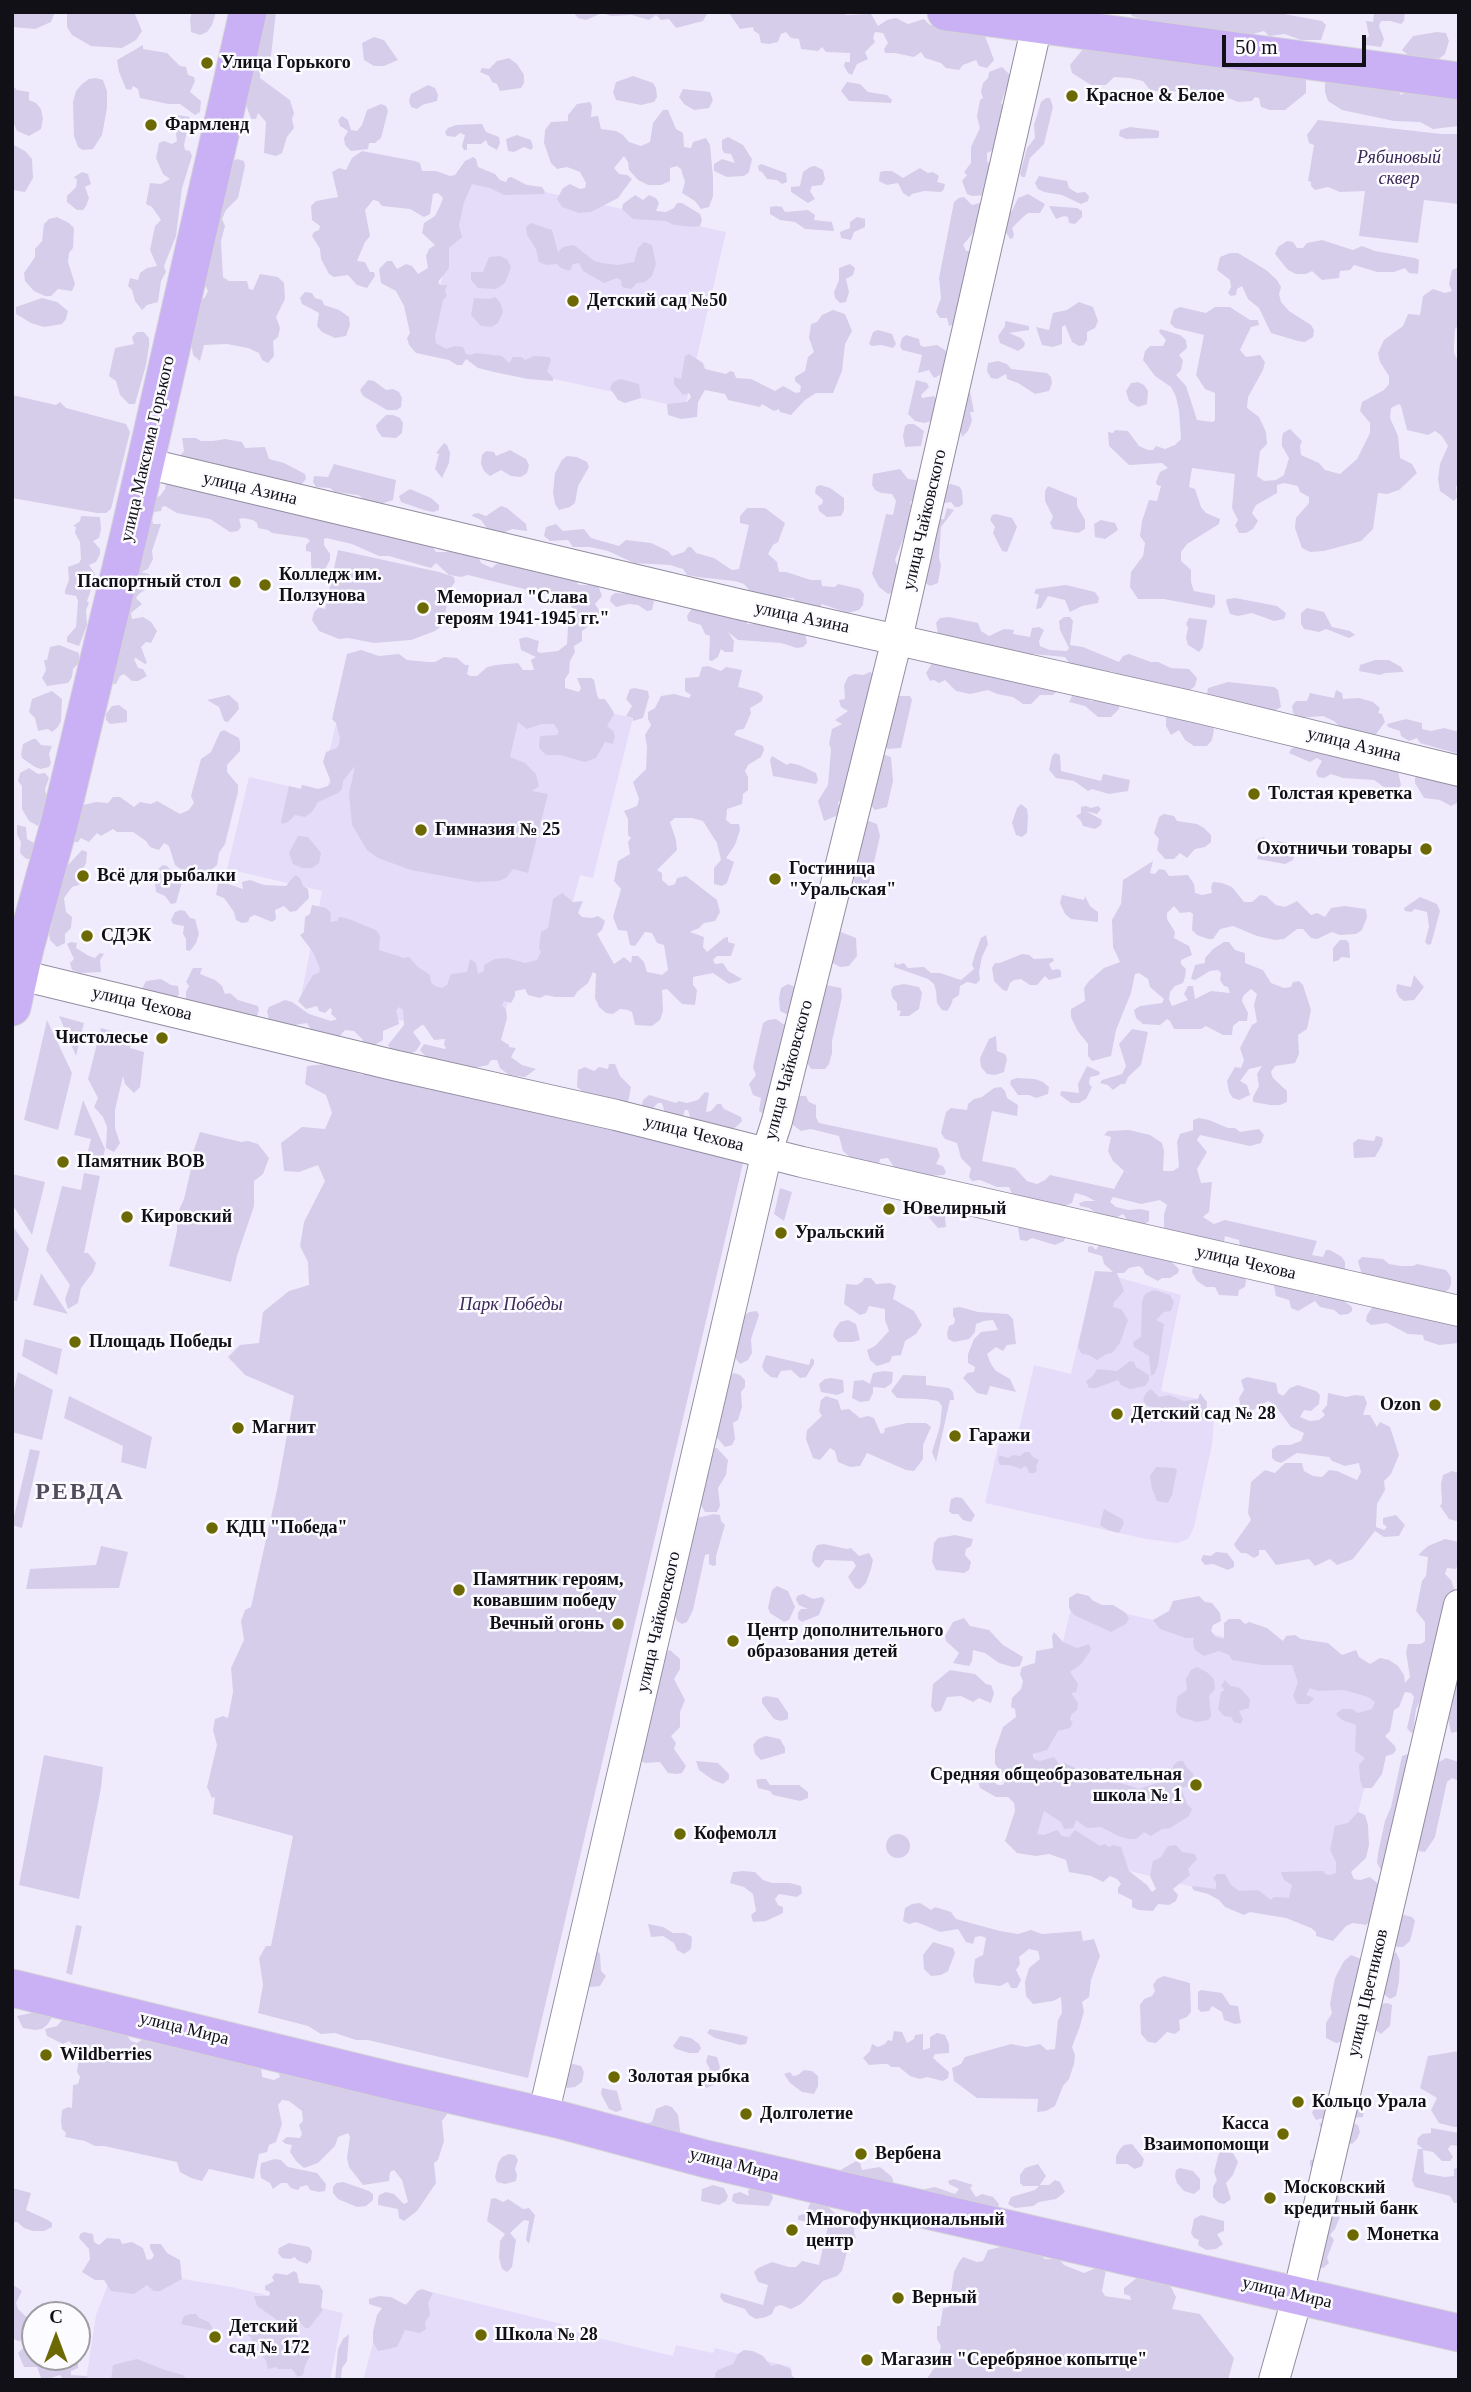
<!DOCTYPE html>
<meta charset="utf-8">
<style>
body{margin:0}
#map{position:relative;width:1471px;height:2392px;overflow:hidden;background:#f0ebfc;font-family:"Times New Roman",serif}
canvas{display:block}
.frame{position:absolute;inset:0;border:14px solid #121017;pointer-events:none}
.north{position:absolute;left:21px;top:2301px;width:70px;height:70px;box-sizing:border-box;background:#fcfbff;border:2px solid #9e9da2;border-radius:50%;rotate:0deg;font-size:19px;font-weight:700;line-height:28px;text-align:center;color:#121017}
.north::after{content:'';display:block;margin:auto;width:24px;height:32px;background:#6c6903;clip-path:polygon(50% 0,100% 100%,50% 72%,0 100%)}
.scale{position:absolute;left:1222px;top:35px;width:144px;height:32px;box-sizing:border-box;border:4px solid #121017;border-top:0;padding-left:9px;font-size:21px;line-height:24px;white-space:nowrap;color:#121017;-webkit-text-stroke:5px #fcfbff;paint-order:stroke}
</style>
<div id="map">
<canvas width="1471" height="2392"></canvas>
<div class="frame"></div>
<div class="north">С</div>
<div class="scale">50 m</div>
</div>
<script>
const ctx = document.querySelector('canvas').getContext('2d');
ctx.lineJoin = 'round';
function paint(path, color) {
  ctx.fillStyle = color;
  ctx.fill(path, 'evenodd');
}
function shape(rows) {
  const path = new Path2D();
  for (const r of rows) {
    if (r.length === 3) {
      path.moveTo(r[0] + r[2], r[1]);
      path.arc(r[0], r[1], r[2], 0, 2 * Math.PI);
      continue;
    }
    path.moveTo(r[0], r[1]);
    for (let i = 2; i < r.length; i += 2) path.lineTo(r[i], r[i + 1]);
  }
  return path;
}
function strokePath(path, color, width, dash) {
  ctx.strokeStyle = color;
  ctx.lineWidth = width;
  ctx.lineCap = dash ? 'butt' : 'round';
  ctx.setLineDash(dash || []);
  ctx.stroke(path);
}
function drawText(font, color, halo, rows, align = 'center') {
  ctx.font = font + ' "Times New Roman",serif';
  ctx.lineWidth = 5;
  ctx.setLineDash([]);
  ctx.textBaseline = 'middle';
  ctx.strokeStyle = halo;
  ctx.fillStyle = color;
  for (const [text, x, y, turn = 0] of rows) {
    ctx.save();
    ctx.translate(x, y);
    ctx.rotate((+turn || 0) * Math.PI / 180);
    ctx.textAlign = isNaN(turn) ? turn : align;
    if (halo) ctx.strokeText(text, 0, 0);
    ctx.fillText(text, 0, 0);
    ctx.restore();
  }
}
paint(shape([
 [468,175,726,232,685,408,424,350],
 [353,654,633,718,593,878,580,875,573,902,556,898,536,978,515,973,498,1044,301,996,322,891,227,869,249,777,301,789,302,785,327,791,334,759,328,757],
 [1095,1271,1181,1295,1161,1391,1198,1399,1207,1407,1214,1420,1212,1445,1194,1527,1188,1539,1178,1543,1146,1539,985,1503,1001,1434,1017,1438,1034,1365,1071,1374],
 [1073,1601,1393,1677,1330,1921,1013,1842],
 [114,2268,232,2287,343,2313,330,2380,86,2380,96,2315],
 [427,2291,562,2324,561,2329,673,2356,676,2345,713,2353,715,2348,791,2367,789,2380,363,2380,379,2321]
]), '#e5dcf9');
paint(shape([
 [12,12,55,12,51,22,35,29,12,27],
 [67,12,134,12,142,31,136,40,122,48,91,46,72,35,67,27],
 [192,12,216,12,212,25,207,32,200,35,191,32,190,19],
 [248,12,276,12,271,56,261,67,260,78,290,100,294,113,292,119,294,128,287,137,282,153,276,156,264,153,266,122,258,113,256,119,251,119,243,96],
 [573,12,708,12,703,21,676,28,669,19,661,20,656,15,649,20,632,15,611,16,602,13,586,20,578,18],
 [817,12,835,12,847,15,871,14,878,26,887,20,896,18,908,24,924,19,930,25,982,28,994,60,987,68,979,66,976,60,963,65,959,70,946,68,941,63,925,58,921,52,914,57,895,53,885,53,884,49,888,43,883,33,875,32,873,38,875,42,865,52,868,59,857,64,852,75,848,73,844,66,845,62,850,62,850,53,826,52,822,47,818,51,801,49,799,39,791,38,786,32,781,34,778,42,769,44,761,43,759,34,754,31,753,27,740,29,729,13],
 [1129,12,1273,12,1322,21,1326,25,1321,40,1301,40,1285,34,1269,36,1264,31,1249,35,1171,30,1132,16],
 [1374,12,1405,12,1404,21,1401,24,1390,21,1381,21,1379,26,1384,39,1381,47,1366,45,1364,40,1369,36,1366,21,1373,22],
 [1437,32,1446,33,1449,41,1445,54,1439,59,1408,55,1402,50,1413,36],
 [374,37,384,40,398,60,384,66,374,66,364,60,362,43],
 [1088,43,1306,77,1306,93,1285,110,1270,110,1261,107,1259,98,1255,97,1252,101,1238,102,1228,98,1227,93,1223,91,1210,96,1197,94,1189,98,1180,91,1163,92,1150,90,1143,81,1129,78,1114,77,1106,85,1091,85,1072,73,1070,65],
 [143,45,143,49,167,53,180,66,186,67,188,75,194,77,195,81,190,92,201,101,200,112,195,115,180,104,168,104,140,98,138,89,133,86,131,90,126,89,119,72,117,60],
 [509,58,517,64,524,75,524,83,521,88,500,91,497,84,492,82,489,76,480,72,482,68,489,69,497,61],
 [1002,67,1011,76,1001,103,1004,106,996,149,987,153,987,161,994,169,987,195,972,196,967,194,962,181,967,175,964,172,971,163,971,147,980,128,977,116,980,100,983,98,981,92,983,83,988,78,989,72],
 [633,76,653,83,656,88,657,97,654,102,641,105,616,100,613,92,616,82],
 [96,78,103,80,107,91,107,108,102,135,93,149,83,150,78,147,74,136,73,102,76,91,82,84,89,79],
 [1325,81,1396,85,1401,95,1407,91,1459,93,1459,126,1433,129,1420,122,1394,121,1342,110,1328,101,1325,92],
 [847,82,860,84,868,92,887,95,892,100,891,103,849,101,841,91],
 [12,85,17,90,29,92,29,100,36,103,41,109,43,119,41,129,29,136,17,131,12,119],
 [428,85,435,88,438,95,437,101,422,105,417,109,411,107,409,101,411,94],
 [683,89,710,92,713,100,709,108,694,110,684,104,679,97],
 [1046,98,1050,98,1053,107,1044,144,1030,158,1025,177,1022,177,1020,174,1027,148,1035,138,1034,125,1041,102],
 [590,102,592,106,591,117,598,116,601,129,616,131,623,135,629,142,641,146,650,142,653,123,663,110,668,110,676,129,683,133,684,147,691,148,693,142,706,138,710,145,713,177,713,196,709,207,701,209,695,201,682,193,685,182,681,169,677,166,670,168,670,181,661,185,648,185,638,180,629,170,628,162,624,156,614,168,619,174,627,175,632,179,618,198,591,212,579,213,562,207,557,199,563,188,570,184,580,189,585,188,586,183,580,172,567,167,557,169,551,163,544,143,545,130,551,122,568,121,568,115,577,104],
 [381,104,386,106,388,111,381,138,375,143,369,143,368,149,351,151,345,145,344,138,348,131,340,126,338,120,342,116,348,120,351,130,357,131,362,125,367,110],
 [178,115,190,117,184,145,185,150,190,151,192,156,182,188,176,236,164,266,166,272,161,281,158,302,147,305,142,310,135,301,132,290,128,286,130,278,138,280,140,273,147,268,157,266,150,250,155,226,161,220,152,207,146,204,150,183,161,184,170,179,163,174,156,158,159,143,164,141,172,144,177,141,176,134,180,124,177,121],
 [1318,120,1441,134,1459,134,1459,204,1424,200,1418,243,1359,236,1365,191,1340,192,1328,187,1315,190,1311,186,1311,182,1308,181,1314,145,1309,143,1307,135],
 [482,124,486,132,499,137,500,143,497,150,488,145,486,140,481,144,467,144,467,150,464,150,462,146,465,135,460,133,455,137,447,136,445,132,448,128,456,125],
 [1130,127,1155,130,1159,131,1159,136,1158,138,1126,139,1119,136,1120,130],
 [517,135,531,140,533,147,531,150,524,147,514,152,508,151,506,139],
 [728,137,743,145,752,159,749,172,744,176,727,177,714,171,714,164,722,159,735,163,731,154,724,153,722,149,722,140],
 [12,144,25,151,32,159,33,178,25,192,12,190],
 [362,151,415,161,420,163,422,171,436,171,450,176,455,175,465,161,473,157,476,159,478,167,495,174,500,180,506,182,508,178,511,177,527,185,542,187,545,192,544,194,504,195,490,188,472,184,464,202,459,226,462,237,449,248,449,268,438,282,440,285,447,285,445,291,447,296,443,300,435,336,436,343,446,349,455,346,463,347,466,354,470,355,476,353,502,356,509,363,513,357,521,357,525,360,534,356,549,357,551,360,547,371,553,378,553,381,528,379,494,372,478,368,466,359,462,365,457,365,449,360,416,353,409,345,407,338,410,333,404,306,396,291,381,283,379,269,387,261,392,261,397,269,406,264,412,266,418,274,428,268,426,256,429,249,435,245,422,233,424,223,435,216,440,206,443,198,438,193,433,194,430,214,424,217,410,209,382,206,378,201,373,200,365,210,370,236,365,242,357,261,365,262,370,272,374,272,375,276,367,288,357,285,348,275,334,277,329,274,321,259,320,249,312,236,314,232,319,230,320,226,312,220,311,206,316,201,338,197,332,172,339,168,346,170,352,158],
 [237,159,244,161,245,166,238,198,226,210,222,219,225,226,221,241,223,277,229,281,247,281,249,289,253,290,260,274,278,277,284,283,285,299,276,317,280,328,278,337,273,341,274,356,268,363,262,360,259,353,248,348,227,344,204,345,200,361,193,355,192,348,187,347,197,324,194,318,198,303,205,297,208,291,204,283,229,163],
 [761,164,786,173,787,182,782,184,777,180,767,179,762,172,759,171,758,166],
 [815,166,823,170,825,179,822,185,812,186,810,191,815,199,808,203,791,192,791,187,800,186,803,172,810,167],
 [920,168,928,173,933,172,939,176,937,182,945,184,944,189,941,192,924,191,912,194,909,197,903,193,898,183,887,185,879,181,880,172,884,171,892,171,903,178],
 [82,172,88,174,91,184,85,187,89,198,86,206,83,210,77,210,67,202,67,196,76,187,77,180,74,177],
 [1039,176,1067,181,1069,188,1077,193,1085,192,1089,196,1088,201,1081,204,1062,195,1044,192,1038,189,1035,183],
 [1028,194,1045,204,1043,208,1040,213,1028,213,1022,218,1012,228,1014,234,1013,238,1010,239,1002,226,1007,211,1012,211,1018,198],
 [635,195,643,200,649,195,656,198,659,203,656,211,666,212,674,208,677,203,682,203,700,214,702,220,700,226,694,227,674,225,666,221,633,219,622,209,623,204],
 [964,197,972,205,983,202,980,230,973,233,963,245,966,251,972,251,955,324,949,326,947,318,940,318,936,312,941,298,939,278,954,202,959,198],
 [776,206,782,207,785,212,808,210,815,215,814,220,832,222,834,231,805,229,795,222,780,220,770,214,770,207],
 [1049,206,1077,208,1082,211,1082,217,1075,224,1069,223,1068,217,1064,216,1056,219],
 [57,217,69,223,74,228,73,248,69,253,68,262,75,284,72,291,58,289,51,296,45,296,34,291,25,281,24,273,35,257,35,249,42,241,44,224,49,219],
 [857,217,865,219,865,227,854,232,851,240,841,238,840,232,850,228,850,222],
 [531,223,552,230,558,252,563,247,574,245,594,261,602,263,618,265,634,262,638,248,644,242,652,245,656,264,652,276,645,282,637,283,631,289,622,287,621,280,617,278,604,283,583,271,579,263,573,264,570,271,561,268,557,264,546,265,539,262,536,249,527,235,526,227],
 [1322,240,1353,250,1362,246,1375,251,1415,258,1419,260,1418,274,1409,273,1405,268,1394,272,1377,272,1354,265,1350,270,1340,271,1339,278,1322,280,1312,271,1306,274,1296,274,1288,270,1275,254,1278,247,1287,241,1293,242,1297,248,1303,248,1307,243],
 [1230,253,1238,253,1266,270,1277,280,1281,287,1279,294,1281,302,1289,311,1311,325,1314,330,1313,337,1305,342,1298,341,1271,333,1259,308,1248,299,1242,286,1237,289,1236,295,1231,296,1228,293,1231,287,1230,280,1217,270,1220,257],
 [500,256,507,259,511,267,505,283,496,289,478,288,471,280,471,272,483,272,489,257],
 [850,264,855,268,853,275,846,279,849,292,846,302,840,303,835,298,834,292,839,280,839,268],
 [1459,267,1459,325,1455,329,1454,345,1454,353,1459,363,1459,482,1456,487,1457,497,1454,501,1440,491,1438,479,1440,464,1448,446,1442,436,1435,431,1428,435,1407,430,1401,406,1399,404,1391,408,1390,418,1398,436,1400,458,1412,464,1417,473,1399,490,1387,494,1378,493,1373,529,1361,541,1324,551,1310,552,1302,548,1295,528,1296,518,1309,503,1309,497,1300,492,1298,486,1284,483,1277,485,1277,493,1256,505,1252,513,1258,521,1253,529,1246,533,1239,533,1235,525,1238,520,1232,508,1235,474,1192,468,1189,487,1195,489,1201,507,1206,513,1220,519,1219,524,1187,544,1181,552,1181,561,1191,570,1191,582,1194,591,1215,595,1215,604,1212,608,1164,599,1138,599,1130,587,1131,572,1143,556,1145,543,1140,536,1142,521,1149,500,1157,501,1161,486,1157,485,1156,482,1160,472,1168,468,1162,463,1129,465,1109,446,1108,432,1113,433,1115,430,1128,431,1139,446,1148,450,1153,450,1156,446,1165,449,1175,445,1181,439,1179,411,1176,397,1171,387,1155,376,1143,360,1145,351,1150,346,1163,346,1166,340,1159,332,1160,329,1180,335,1186,340,1187,348,1179,355,1183,360,1181,370,1176,375,1186,386,1197,420,1213,422,1215,420,1215,393,1205,389,1196,375,1204,335,1175,328,1170,323,1174,310,1180,307,1206,313,1215,307,1230,307,1250,320,1258,320,1259,325,1251,327,1240,350,1246,357,1260,355,1265,362,1263,370,1248,397,1247,408,1259,417,1266,432,1267,444,1260,451,1257,476,1264,481,1276,480,1284,475,1289,458,1282,446,1282,438,1283,433,1290,429,1302,441,1300,446,1301,455,1319,463,1325,470,1340,474,1357,459,1370,433,1370,423,1360,411,1362,402,1384,390,1389,384,1389,376,1380,362,1378,353,1384,340,1403,326,1408,314,1420,315,1423,296,1433,289,1445,293,1452,291,1449,284,1452,270],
 [305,292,312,293,315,298,322,300,324,305,339,310,349,317,350,325,346,336,335,338,322,332,317,326,319,313,302,304,300,298],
 [495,297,500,302,503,312,498,323,491,327,481,326,471,315,474,298,489,299],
 [42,298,57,302,68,311,66,319,62,324,44,327,31,323,16,314,16,307],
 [1079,302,1093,307,1098,321,1095,328,1087,332,1087,340,1084,345,1079,346,1072,342,1065,325,1062,327,1062,344,1053,347,1042,345,1036,327,1049,330,1053,313,1067,310],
 [833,310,845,314,852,331,845,344,842,371,833,393,816,393,805,400,791,415,780,412,779,409,774,411,762,404,760,407,728,400,725,394,705,390,698,402,697,417,681,419,668,415,667,404,687,402,691,397,689,393,683,395,674,384,674,377,681,379,685,356,689,354,703,363,705,369,726,374,730,371,734,372,736,378,751,379,775,391,783,386,796,393,800,392,801,386,795,381,795,377,805,371,808,357,814,352,809,338,811,324,817,322,822,315],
 [1005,321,1029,326,1029,330,1009,333,1021,338,1025,343,1024,347,1018,351,1000,343,998,336,1005,326],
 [878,330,892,334,896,344,893,348,881,345,872,346,869,344,873,332],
 [137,332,144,332,149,338,149,346,146,365,135,404,129,404,120,395,116,381,109,376,115,348,134,344,132,337],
 [906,335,919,339,920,345,924,347,937,345,945,350,949,358,948,366,940,375,934,378,929,370,918,373,922,355,902,350,900,346,902,338],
 [998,361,1007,364,1011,369,1047,373,1051,377,1052,383,1049,391,1035,394,1018,383,1007,379,1006,374,997,379,991,378,987,371,988,363],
 [620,379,639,384,641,398,625,403,618,400,610,388,613,382],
 [368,380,374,381,386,390,393,389,399,392,402,398,401,407,397,410,387,410,363,396,360,390],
 [916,380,927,383,929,387,921,395,922,398,934,396,937,400,935,418,931,421,924,423,915,421,908,414],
 [1138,382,1144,385,1148,391,1147,404,1138,407,1129,401,1126,391,1131,383],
 [965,387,970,391,974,412,970,412,972,421,968,431,962,437,960,427],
 [12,395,56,405,60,402,66,408,126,424,130,432,111,509,106,513,97,513,12,498],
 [386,415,393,415,400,418,403,423,402,433,396,438,382,437,377,430,376,425],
 [908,424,914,424,924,431,921,446,905,447,903,436,905,426],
 [182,438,196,438,201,441,213,441,225,439,242,442,245,448,265,447,269,459,284,463,305,474,306,479,301,485,252,475,250,472,246,476,180,456,184,451],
 [444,443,447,445,450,453,449,463,442,478,435,469,439,454,436,453],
 [510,450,526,459,529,465,527,473,521,477,511,476,501,470,490,476,484,471,481,464,482,455,486,451,494,452,496,456],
 [567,456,577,457,587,462,589,467,578,486,575,503,570,507,559,510,555,504,553,492,555,473,562,460],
 [334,464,396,480,393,500,374,506,358,495,335,492,330,488,316,487,313,482,314,476,328,477],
 [900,469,908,479,916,480,918,485,916,499,910,502,913,513,895,560,898,568,896,591,888,594,879,587,872,574,886,514,893,515,896,501,892,494,881,493,875,490,872,485,873,474],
 [167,479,431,545,436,552,446,552,452,549,476,551,481,563,492,568,496,564,502,563,511,566,517,564,531,568,534,572,579,579,577,584,581,585,598,585,602,596,595,604,599,610,599,616,593,619,590,625,582,631,582,641,574,646,575,652,570,661,569,673,565,679,565,688,579,692,581,688,577,678,591,678,594,680,597,695,599,699,605,699,613,711,614,714,607,726,613,731,615,736,613,744,605,742,596,758,585,762,560,755,546,755,539,748,540,736,557,735,559,732,554,724,541,724,527,729,518,722,510,757,525,763,536,774,539,786,532,791,548,794,528,873,513,869,506,878,498,881,476,882,411,870,378,858,367,850,352,825,349,794,355,766,343,781,342,789,338,793,318,802,312,812,305,817,295,815,288,822,282,824,281,822,289,786,301,789,302,785,318,789,328,786,331,782,323,762,326,752,337,748,339,744,340,738,336,723,332,719,347,654,361,650,379,656,399,654,407,660,428,662,435,662,444,657,457,658,465,665,469,665,467,674,470,676,477,676,487,667,496,665,518,663,523,670,534,670,531,660,536,657,521,650,519,639,526,637,539,641,537,651,540,653,558,651,567,644,568,627,574,610,571,606,572,601,468,575,461,577,449,575,436,563,431,568,389,556,379,556,352,544,326,538,324,539,324,545,330,554,330,560,322,575,316,577,313,576,311,564,311,552,306,551,306,545,310,541,307,538,272,533,268,530,258,528,257,523,253,520,243,518,239,519,241,527,238,531,230,532,210,519,177,513,165,506,162,507,161,511,154,512,151,508,153,499,160,496,165,489],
 [951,484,960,487,962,491,963,504,959,507,955,507,951,502,944,503,939,501,941,487],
 [820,485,830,488,844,498,844,510,841,516,827,517,819,511,818,506,822,504,823,500,815,493,816,487],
 [1048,486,1077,498,1077,506,1085,520,1085,529,1078,533,1053,529,1050,523,1053,517,1045,501,1045,491],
 [410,489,431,498,439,505,439,510,433,512,424,510,401,502,399,496],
 [501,506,507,508,526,524,527,531,512,529,503,533,488,530,481,520,472,516,473,514,478,513,486,516],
 [747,508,765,508,785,523,778,542,773,545,768,554,777,562,779,572,786,572,811,580,821,580,822,586,835,587,838,584,860,589,864,594,863,605,859,610,848,613,822,604,819,609,796,606,794,598,776,597,774,601,754,606,750,591,744,584,734,581,698,577,687,575,683,569,670,565,634,563,608,551,590,547,573,547,568,540,550,541,544,536,546,527,556,524,563,531,584,529,591,538,619,546,626,540,651,543,668,551,672,556,684,552,688,547,691,547,696,553,714,558,732,570,739,569,749,525,740,523,740,516],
 [947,508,954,510,941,527,939,557,941,566,938,583,930,586,924,582,924,521,944,519],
 [996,514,1012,518,1017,527,1007,552,1002,551,993,533,995,527,990,520,992,515],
 [81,516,100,517,101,529,99,538,93,541,100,549,100,554,96,562,89,565,95,574,94,581,87,601,89,603,86,610,87,625,79,646,67,642,67,637,76,627,78,601,76,596,65,594,65,590,69,580,68,567,79,563,81,559,80,542,75,533,76,527,73,526,80,521],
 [147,516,152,519,153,524,161,524,152,551,153,559,148,569,141,572,149,574,151,579,149,587,139,594,136,598,142,604,131,613,132,619,143,617,151,622,157,631,151,643,146,642,141,647,147,663,145,664,136,658,134,659,138,668,143,669,147,676,138,681,132,681,124,674,120,676,116,684,107,683],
 [1101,520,1115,523,1118,530,1105,539,1095,537,1094,524],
 [338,550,439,572,454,577,455,582,450,589,443,625,435,631,411,640,374,643,348,638,339,639,319,631,312,620,314,612,319,607,325,609],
 [1066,585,1095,592,1099,598,1098,603,1082,606,1070,612,1065,600,1048,596,1041,608,1036,609,1039,595,1034,593,1036,589],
 [638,591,654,601,652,610,647,611,638,605,629,604,616,607,610,601,611,596,615,593,629,594],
 [1235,598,1277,606,1286,613,1284,619,1274,621,1252,613,1238,616,1230,614,1226,602,1227,599],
 [692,608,730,614,734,619,747,619,747,624,767,623,778,628,781,627,805,633,807,643,803,647,797,648,781,643,738,640,728,632,734,641,733,652,725,652,721,649,718,657,712,661,709,660,710,636,705,634,701,625,688,621,687,616],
 [1307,608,1324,612,1332,627,1350,631,1355,635,1349,638,1326,629,1319,632,1304,629,1301,624,1301,613],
 [949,617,978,623,981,631,989,636,1004,629,1014,630,1013,634,1030,637,1032,628,1039,627,1044,630,1039,641,1040,646,1050,650,1067,651,1069,648,1060,630,1059,621,1064,617,1070,617,1073,621,1070,645,1083,647,1119,662,1123,656,1129,654,1151,662,1158,662,1171,668,1189,669,1197,678,1195,686,1189,691,1170,689,1147,681,1126,680,1114,672,1094,669,1074,670,1065,657,1033,654,1029,657,992,646,958,641,938,633,936,623,940,618],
 [1189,618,1207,620,1203,647,1199,652,1188,645,1186,638,1188,628,1186,624],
 [59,645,79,653,79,663,73,669,72,677,68,683,47,686,42,678,46,670,44,660,47,660,50,647],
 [934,660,1052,687,1056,692,1053,695,1040,695,1031,704,1023,704,1013,697,997,694,988,690,970,694,956,691,945,680,939,683,934,680,930,681,926,673],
 [1375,660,1389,660,1401,667,1404,672,1385,673,1380,675,1359,671,1360,665],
 [708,666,721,671,726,667,742,670,738,687,758,692,763,696,762,701,750,708,751,713,744,729,737,730,734,735,763,746,764,750,761,757,748,765,745,771,748,777,748,790,743,794,742,804,727,809,726,820,731,824,739,824,740,830,735,845,726,858,734,862,727,883,722,886,714,884,714,868,721,860,717,843,703,821,692,818,675,818,670,822,676,840,677,850,657,870,662,873,662,880,669,886,675,884,677,878,686,876,717,900,720,912,715,921,704,923,699,928,690,932,704,937,703,947,707,952,724,938,728,937,728,942,735,944,731,956,717,956,713,960,715,964,723,963,728,971,742,979,739,981,729,984,713,973,693,977,693,985,697,990,695,1005,682,1004,667,989,662,990,663,1011,660,1020,652,1026,635,1025,632,1012,628,1010,620,1009,613,1014,606,1013,599,1007,595,998,596,974,593,972,588,983,577,992,574,997,555,997,546,995,540,998,528,995,525,989,515,991,515,996,511,1003,504,1001,502,1005,506,1010,507,1018,501,1040,509,1045,509,1047,516,1048,511,1057,522,1065,536,1069,525,1077,509,1075,500,1068,497,1060,491,1060,488,1065,469,1069,426,1057,420,1050,424,1044,445,1049,446,1048,444,1045,445,1039,434,1040,423,1024,413,1032,421,1043,416,1051,407,1055,392,1051,388,1045,404,1025,403,1010,399,1007,396,1010,399,1024,383,1031,383,1040,370,1048,365,1047,362,1039,354,1031,345,1030,333,1044,313,1033,307,1023,289,1026,270,1025,267,1011,269,1007,285,1000,292,1002,309,1014,331,1021,337,1019,331,1014,332,1010,330,1008,325,1013,319,1011,317,1006,306,1009,298,1001,307,985,313,975,319,973,320,969,313,952,300,935,304,932,305,917,310,914,312,905,326,908,331,913,330,922,337,921,339,917,346,918,376,930,380,936,379,950,404,958,409,957,418,967,430,975,431,982,435,986,442,988,447,985,451,974,467,972,470,959,476,963,478,974,484,971,484,965,495,959,507,958,525,963,537,960,541,952,539,948,541,932,548,928,553,899,562,893,573,902,583,901,578,913,582,917,592,918,598,916,605,921,602,930,597,934,614,964,624,957,631,963,632,956,638,956,644,962,647,972,662,975,668,970,664,945,657,943,652,933,645,932,635,946,630,945,627,931,618,930,613,917,621,889,614,881,618,861,630,854,628,842,631,838,628,835,628,819,624,811,637,806,639,799,633,782,646,769,647,747,645,735,651,725,648,719,648,712,655,708,661,696,674,694,689,698,691,695,685,691,685,678,699,677,702,667],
 [870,672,876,675,846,798,838,802,840,812,836,816,824,821,818,801,828,785,831,749,829,744,832,729,842,724,835,720,848,711,841,707,839,700,845,699,844,685,848,677,854,674,863,675],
 [1228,682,1274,687,1278,690,1281,707,1274,711,1213,697,1207,694,1208,688],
 [635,688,648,691,649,697,643,718,633,721,633,718,626,716,632,706,626,699,630,689],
 [1336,690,1342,693,1343,699,1359,698,1373,702,1380,708,1378,713,1382,714,1385,722,1374,737,1345,732,1334,721,1323,716,1298,718,1293,713,1292,706,1296,701,1307,701,1310,693,1334,698],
 [52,691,62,699,61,721,58,727,52,732,48,729,38,731,35,718,29,712,32,699],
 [1073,694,1083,695,1091,701,1120,702,1119,709,1111,717,1098,717,1085,706,1069,702],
 [229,695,238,703,239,709,228,722,224,721,219,707,207,700],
 [897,696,910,696,912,700,901,748,888,749,882,745],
 [119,705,127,711,127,722,110,724,106,720,106,714,112,706],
 [1166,713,1212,724,1214,730,1212,740,1207,746,1194,746,1185,740,1179,730,1171,735,1166,726],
 [1406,719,1422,723,1422,729,1431,731,1444,728,1459,732,1459,754,1420,743,1417,738,1409,741,1401,736,1400,731,1388,727,1387,724],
 [224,730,239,738,240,743,240,751,227,765,227,772,238,785,238,792,225,844,219,853,217,865,210,871,195,876,179,868,175,865,169,846,164,843,159,850,150,847,146,841,133,832,117,832,113,829,101,836,97,833,89,842,81,838,78,842,70,842,83,805,96,802,108,803,113,797,120,797,134,807,140,802,151,804,157,801,180,814,189,810,194,803,191,796,201,759,211,752,220,732],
 [33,739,36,739,41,745,52,746,49,754,51,763,49,767,41,769,35,767,22,758,21,754,23,744],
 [1295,747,1398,771,1401,785,1398,789,1388,790,1374,780,1343,778,1331,774,1324,778,1318,777,1316,772,1322,761,1317,758,1310,762,1289,753,1291,749],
 [1055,753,1060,755,1061,771,1101,781,1103,774,1130,780,1128,791,1109,794,1092,789,1088,791,1074,781,1056,778,1049,770,1052,756],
 [882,754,891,757,893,781,887,807,875,810,869,803],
 [772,756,787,765,790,763,799,765,816,773,818,780,816,784,773,776,770,760],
 [29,768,38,774,45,773,49,778,45,789,48,801,38,826,29,821,22,809,22,786,18,781,20,773],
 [1422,772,1459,779,1459,802,1451,806,1440,800,1424,798,1415,783,1415,778],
 [1021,804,1027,809,1028,816,1027,833,1022,837,1016,835,1012,823,1017,808],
 [1086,806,1091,808,1098,806,1101,809,1097,814,1086,811,1102,820,1101,825,1095,829,1083,826,1081,821,1076,816,1081,813,1081,807],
 [1164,814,1174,816,1177,821,1197,824,1204,828,1211,835,1211,842,1205,847,1195,849,1187,858,1180,853,1174,859,1165,859,1157,850,1159,839,1154,833,1159,817],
 [869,821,877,824,880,836,869,884,858,886,854,882,854,874,860,854,864,824],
 [17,825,26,827,27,839,34,843,31,859,26,859,20,853,21,842,17,834],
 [298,836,308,837,321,853,319,863,312,868,302,868,293,864,289,853],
 [1264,837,1267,842,1274,844,1278,841,1287,843,1296,850,1293,860,1285,864,1257,859,1259,852,1255,846,1256,840],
 [82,850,87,852,86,863,80,875,81,879,79,885,72,887,64,898,66,912,72,917,71,928,65,934,65,943,57,947,50,940,49,933,52,925,49,916,61,863,69,864],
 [1153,861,1150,873,1155,874,1159,869,1165,870,1169,876,1188,875,1194,884,1195,893,1202,895,1212,893,1211,887,1213,882,1222,883,1232,887,1244,902,1252,902,1260,895,1266,896,1276,905,1285,907,1297,901,1311,915,1317,913,1325,917,1331,908,1345,906,1366,909,1367,917,1362,930,1356,934,1340,935,1332,932,1317,939,1311,938,1303,929,1297,929,1284,939,1275,940,1257,936,1233,926,1220,929,1213,939,1208,939,1197,935,1192,930,1193,914,1190,912,1180,913,1174,906,1167,913,1167,919,1175,932,1174,938,1189,946,1192,955,1181,960,1181,964,1186,969,1185,977,1183,983,1175,986,1170,992,1169,999,1172,1006,1188,1000,1184,994,1188,986,1193,986,1195,999,1211,991,1230,993,1228,987,1224,986,1220,980,1221,973,1218,970,1210,971,1195,980,1191,979,1195,965,1205,963,1205,958,1213,949,1224,942,1229,942,1235,950,1245,953,1245,963,1263,970,1271,983,1284,988,1291,987,1293,982,1299,981,1303,985,1311,1010,1307,1029,1298,1035,1299,1054,1295,1063,1275,1066,1271,1072,1273,1078,1287,1091,1287,1102,1280,1105,1270,1105,1253,1102,1253,1097,1259,1086,1257,1074,1262,1066,1249,1069,1240,1081,1247,1085,1250,1095,1239,1100,1233,1098,1229,1092,1227,1081,1235,1067,1241,1068,1244,1060,1240,1048,1252,1025,1257,1022,1254,1005,1257,994,1251,989,1243,996,1242,1001,1248,1013,1247,1021,1239,1021,1233,1026,1232,1035,1223,1035,1206,1026,1201,1029,1174,1029,1170,1021,1167,1019,1160,1025,1143,1024,1136,1018,1134,1010,1140,1006,1162,1003,1164,999,1150,987,1148,979,1139,973,1135,974,1131,993,1116,1030,1111,1056,1092,1061,1088,1056,1088,1044,1077,1030,1071,1017,1071,1009,1085,1001,1084,988,1089,981,1104,968,1120,962,1113,947,1112,920,1121,904,1123,880],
 [163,865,167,866,182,882,176,903,171,904,165,896,156,892,154,876,157,870],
 [227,871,232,876,228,884,243,889,242,882,250,880,264,885,286,886,295,875,300,878,303,886,308,889,309,898,296,911,290,912,284,906,275,910,276,919,272,922,255,915,250,917,248,922,242,923,236,920,234,912,224,898,216,895,219,878],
 [1062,895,1084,900,1085,896,1090,906,1098,912,1098,922,1071,919,1065,914,1060,903],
 [1420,897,1437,904,1440,911,1431,944,1428,945,1425,942,1429,927,1427,912,1415,909,1411,912,1405,911,1404,908],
 [181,910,185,911,190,918,195,919,199,934,196,943,190,951,186,950,186,939,183,934,184,926,173,924,171,920,175,912],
 [841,932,856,938,857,956,849,966,840,967,833,963,831,952,836,935],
 [986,935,988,944,982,957,979,972,980,980,976,984,967,982,960,986,959,995,953,999,951,1005,947,1011,942,1010,937,1003,936,991,934,984,928,979,894,967,895,962,897,965,904,963,908,968,924,967,931,973,940,973,961,980,974,969,972,965,975,954,981,938],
 [1340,940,1346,940,1349,943,1350,958,1341,957,1339,960,1333,962,1333,948],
 [71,942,77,943,76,948,89,956,95,958,100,953,104,954,100,960,101,972,80,973,72,970,70,963,74,959,67,944],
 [1022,954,1029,955,1034,959,1053,958,1054,961,1049,964,1052,970,1058,969,1061,971,1061,977,1049,980,1045,976,1037,985,1030,985,1021,979,1014,980,1010,983,1007,991,1003,990,994,981,992,968,995,963,1000,963],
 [193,968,202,968,200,974,215,980,222,986,225,994,230,993,238,1000,258,1006,259,1010,256,1019,186,1004,186,992,189,986,186,982],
 [1414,975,1424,987,1414,1000,1404,1001,1399,997,1396,991,1397,984,1411,987],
 [161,979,171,985,178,986,179,994,174,1002,141,991,146,981],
 [788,984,795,987,799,993,791,1013,786,1014,780,1011,779,998,781,988],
 [904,984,919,987,922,993,919,1009,909,1016,899,1016,901,1011,897,1010,897,1003,892,997,891,990,894,986],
 [826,985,841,988,842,997,832,1041,832,1053,829,1064,825,1069,811,1069,806,1061,815,1018,820,1012,820,996],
 [59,1016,84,1023,76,1056],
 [776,1019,783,1024,787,1023,764,1114,759,1111,761,1098,753,1095,749,1084,756,1075,753,1067,763,1023,768,1020],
 [47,1020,72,1073,58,1130,24,1120],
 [101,1028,132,1037,130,1048,144,1052,140,1087,134,1093,125,1084,123,1076,115,1110,115,1128,120,1143,114,1152,106,1148,107,1127,103,1117,94,1107,98,1098,88,1079],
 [1132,1029,1148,1032,1141,1065,1128,1077,1125,1084,1121,1084,1113,1090,1108,1085,1100,1083,1102,1080,1122,1074,1126,1066,1119,1044],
 [996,1036,997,1051,1005,1054,1007,1059,1004,1072,995,1075,987,1074,981,1067,980,1058,989,1039],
 [327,1064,363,1075,364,1070,744,1159,528,2078,368,2040,356,2040,335,2033,321,2034,308,2026,258,2013,263,1985,259,1958,266,1946,271,1946,293,1836,213,1814,215,1797,212,1798,207,1787,217,1745,213,1730,215,1719,223,1716,228,1718,233,1692,231,1668,244,1640,241,1621,245,1610,251,1607,277,1490,294,1396,245,1375,228,1357,240,1345,259,1343,263,1312,289,1291,309,1285,308,1262,300,1246,304,1222,325,1181,318,1165,299,1172,284,1171,281,1143,302,1127,325,1129,332,1113,326,1095,305,1084,307,1066],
 [609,1064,615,1064,620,1076,631,1087,627,1107,588,1096,577,1087,578,1070,585,1067,594,1071,599,1067,608,1069],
 [1087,1066,1100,1072,1099,1075,1090,1077,1089,1084,1092,1087,1086,1099,1079,1103,1071,1103,1060,1095,1061,1091,1079,1093,1078,1084],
 [1017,1078,1035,1079,1043,1082,1049,1087,1048,1094,1036,1098,1029,1095,1018,1095,1010,1084,1011,1080],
 [1001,1087,1005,1091,1007,1098,1018,1105,1017,1116,992,1111,982,1161,1015,1168,1027,1181,1037,1184,1045,1180,1050,1175,1114,1189,1124,1171,1113,1161,1108,1151,1111,1137,1104,1135,1108,1131,1129,1130,1150,1135,1162,1143,1164,1151,1163,1171,1173,1171,1179,1167,1177,1142,1180,1134,1193,1130,1193,1120,1199,1118,1209,1120,1228,1128,1235,1128,1240,1132,1259,1129,1264,1135,1261,1143,1250,1146,1200,1135,1197,1140,1207,1152,1197,1169,1201,1183,1212,1182,1209,1212,1203,1217,1214,1224,1225,1220,1317,1241,1312,1255,1323,1257,1326,1250,1330,1250,1342,1257,1345,1262,1345,1269,1340,1272,1326,1269,1319,1263,1297,1266,1297,1258,1291,1257,1286,1261,1240,1247,1239,1240,1225,1236,1224,1241,1227,1247,1164,1229,1164,1214,1167,1205,1160,1200,1141,1204,1113,1197,1110,1202,1116,1207,1129,1210,1140,1209,1149,1211,1149,1221,1143,1226,1128,1221,1123,1214,1115,1218,1104,1218,1089,1208,1080,1206,1079,1203,1085,1201,1095,1201,1086,1196,1075,1193,1072,1203,1065,1206,1050,1206,1015,1200,1009,1187,997,1187,980,1180,972,1181,969,1177,971,1168,961,1158,957,1143,945,1139,941,1133,946,1112,951,1108,967,1110,968,1104,974,1099,982,1097,994,1088],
 [705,1092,709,1093,706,1112,711,1111,717,1104,721,1104,724,1109,741,1117,742,1121,737,1126,732,1130,691,1120,688,1110,685,1110,683,1116,679,1118,665,1113,662,1103,658,1103,653,1108,646,1110,642,1105,643,1100,649,1095,676,1103,679,1101,687,1103,698,1100],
 [799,1096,806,1096,809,1102,816,1105,816,1117,819,1123,937,1148,940,1156,936,1164,943,1166,946,1172,944,1175,926,1176,896,1170,888,1158,880,1159,879,1165,858,1164,843,1151,839,1136,811,1129,801,1131,793,1125,788,1118,795,1099],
 [83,1100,105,1149,102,1163,86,1159,91,1139,74,1135],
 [200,1132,241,1142,248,1141,258,1144,269,1158,263,1174,254,1181,254,1206,237,1256,231,1282,169,1266,177,1231,177,1214,184,1199,192,1165,190,1161],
 [1376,1136,1381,1137,1383,1139,1382,1145,1375,1157,1354,1158,1353,1143,1358,1139,1374,1141],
 [84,1173,100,1176,84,1253,88,1253,96,1263,93,1272,81,1288,78,1303,68,1309,65,1299,70,1285,46,1250,62,1186,81,1190],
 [12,1174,45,1182,32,1235,12,1204],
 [780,1188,792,1192,784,1221,774,1214],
 [928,1201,951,1206,945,1217,946,1227,938,1228,924,1212,923,1207],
 [1025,1223,1066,1235,1064,1241,1055,1245,1032,1238,1027,1241,1020,1240,1018,1228],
 [12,1225,29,1249,17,1301,12,1300],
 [1100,1243,1136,1249,1140,1254,1148,1252,1164,1255,1179,1269,1178,1273,1170,1278,1162,1278,1158,1281,1145,1274,1143,1269,1139,1266,1129,1268,1124,1273,1117,1273,1124,1291,1114,1302,1113,1307,1121,1309,1128,1320,1120,1343,1112,1353,1106,1354,1097,1360,1089,1355,1082,1354,1078,1347,1095,1271,1113,1272,1104,1264,1102,1256,1088,1252,1088,1247,1092,1246,1096,1250],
 [1362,1257,1383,1259,1389,1264,1401,1266,1413,1266,1417,1264,1446,1270,1451,1277,1451,1284,1449,1289,1441,1296,1362,1275,1358,1261],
 [1198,1263,1243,1274,1246,1281,1245,1287,1239,1290,1238,1296,1219,1295,1215,1287,1206,1287,1197,1281,1192,1272,1193,1266],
 [41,1273,68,1314,33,1305],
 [864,1278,871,1278,876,1284,890,1283,896,1286,893,1299,914,1311,922,1325,916,1334,905,1341,901,1355,892,1356,890,1362,877,1366,870,1360,867,1350,875,1346,889,1331,885,1320,885,1309,869,1306,866,1313,860,1315,844,1304,846,1284,857,1285,863,1281],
 [1277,1282,1313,1285,1310,1293,1317,1296,1331,1291,1352,1307,1352,1311,1348,1314,1340,1315,1334,1310,1320,1307,1315,1301,1298,1311,1291,1308,1289,1300,1276,1296,1274,1286],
 [1154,1290,1170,1295,1174,1302,1171,1311,1164,1312,1156,1320,1164,1324,1158,1365,1155,1373,1151,1376,1149,1356,1134,1347,1133,1342,1141,1337,1142,1302,1145,1294],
 [1374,1305,1459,1322,1459,1343,1439,1345,1424,1340,1423,1335,1408,1334,1387,1323,1371,1325,1366,1321,1367,1315],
 [960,1307,978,1312,1008,1314,1013,1319,1016,1344,1007,1345,1003,1351,996,1347,987,1354,991,1364,996,1371,1010,1379,1016,1392,990,1386,987,1395,977,1393,963,1378,967,1373,974,1372,975,1367,968,1363,968,1354,974,1339,981,1332,998,1330,993,1320,984,1321,976,1324,975,1332,969,1339,954,1342,948,1339,947,1333,949,1326,954,1324,955,1319,953,1316,953,1308],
 [757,1311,759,1315,751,1339,752,1353,748,1360,740,1364,736,1359,736,1350,742,1318,749,1312],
 [848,1320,856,1324,860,1340,853,1342,838,1342,833,1336,835,1329,840,1322],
 [25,1339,62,1349,57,1375,22,1356],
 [766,1355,809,1365,811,1358,814,1360,814,1364,806,1377,800,1378,791,1370,781,1371,777,1378,771,1377,764,1371,762,1366],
 [1130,1361,1134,1362,1136,1367,1149,1375,1149,1380,1145,1386,1130,1389,1121,1385,1118,1380,1096,1388,1089,1388,1086,1381,1092,1377,1097,1369,1117,1371],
 [884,1371,893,1372,892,1383,885,1388,873,1387,873,1393,869,1401,860,1402,852,1398,854,1381,863,1380,870,1384,873,1373],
 [18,1372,53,1390,42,1440,12,1432,12,1398],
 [734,1373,740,1375,745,1380,745,1387,741,1392,742,1407,738,1420,733,1423,735,1439,732,1445,725,1447,711,1431,721,1419,723,1381],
 [903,1375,926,1376,926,1385,949,1388,953,1392,954,1400,950,1400,936,1462,932,1452,940,1426,942,1406,938,1401,926,1399,897,1398,891,1391],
 [1247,1377,1276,1383,1278,1393,1283,1396,1290,1388,1298,1385,1316,1391,1320,1395,1319,1404,1311,1411,1304,1410,1300,1417,1310,1421,1319,1420,1325,1415,1322,1411,1327,1405,1328,1393,1346,1397,1355,1395,1364,1396,1367,1403,1363,1415,1370,1415,1377,1427,1380,1422,1390,1427,1399,1455,1391,1474,1384,1481,1385,1490,1377,1504,1376,1527,1384,1530,1387,1527,1383,1524,1383,1518,1396,1515,1405,1525,1399,1536,1384,1537,1375,1531,1353,1559,1337,1565,1330,1559,1315,1566,1309,1559,1276,1565,1265,1550,1259,1550,1259,1555,1254,1558,1246,1553,1241,1553,1236,1548,1234,1544,1251,1520,1248,1513,1251,1482,1265,1470,1275,1473,1285,1463,1302,1463,1304,1471,1313,1476,1322,1477,1329,1470,1337,1471,1357,1480,1361,1472,1359,1463,1345,1466,1332,1461,1329,1457,1297,1453,1281,1463,1275,1461,1272,1458,1272,1449,1278,1445,1290,1445,1301,1441,1304,1433,1291,1427,1274,1404,1268,1401,1253,1410,1248,1411,1240,1405,1239,1398,1244,1390,1241,1380],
 [831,1378,843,1380,844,1392,837,1395,821,1392,819,1384,825,1379],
 [1151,1389,1159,1397,1169,1395,1184,1401,1198,1399,1200,1393,1207,1402,1206,1419,1197,1421,1187,1415,1173,1414,1146,1405,1143,1400,1146,1393],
 [69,1396,152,1437,146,1469,121,1462,123,1446,64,1418],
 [826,1396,838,1400,841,1410,849,1409,860,1418,868,1416,874,1418,881,1434,884,1433,885,1428,907,1423,926,1423,931,1427,923,1445,923,1459,914,1471,906,1470,867,1453,860,1466,850,1467,838,1462,835,1451,830,1448,820,1460,813,1458,806,1439,807,1430,822,1416,819,1411,821,1400],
 [709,1448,717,1448,728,1460,726,1475,718,1488,720,1506,717,1512,705,1512,701,1505],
 [30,1449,40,1451,22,1528,12,1525],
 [1025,1452,1029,1452,1033,1457,1039,1460,1036,1466,1037,1471,1034,1473,1029,1473,1027,1467,1024,1466,1021,1469,1010,1465,1000,1465,998,1460,999,1455,1008,1458,1013,1455,1020,1456],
 [1156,1467,1174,1468,1177,1470,1172,1495,1168,1503,1157,1501,1152,1489,1150,1476],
 [1452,1471,1459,1473,1459,1520,1456,1521,1449,1519,1440,1506,1442,1503,1441,1484,1443,1475],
 [956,1497,962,1498,975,1515,971,1522,963,1520,958,1514,952,1514,949,1511,951,1499],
 [1104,1509,1122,1519,1124,1523,1119,1533,1108,1530,1100,1525],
 [714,1514,720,1515,721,1521,725,1525,716,1556,716,1565,713,1566,709,1564,709,1554,705,1555,693,1610,687,1622,682,1624,677,1621,674,1612,693,1519],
 [955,1535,973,1539,971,1546,966,1549,965,1555,971,1562,969,1570,964,1573,936,1570,932,1562,934,1543,938,1538],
 [1445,1539,1459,1542,1459,1560,1456,1569,1447,1568,1445,1574,1451,1580,1455,1591,1428,1696,1420,1701,1416,1709,1413,1732,1411,1733,1407,1728,1414,1697,1411,1693,1405,1692,1399,1707,1394,1710,1390,1731,1385,1736,1395,1746,1396,1750,1393,1754,1386,1756,1382,1774,1372,1788,1363,1788,1360,1780,1359,1765,1365,1758,1355,1751,1356,1725,1342,1720,1336,1714,1342,1709,1352,1709,1358,1713,1372,1709,1375,1702,1368,1697,1344,1690,1318,1691,1310,1688,1306,1695,1314,1698,1309,1704,1297,1704,1293,1696,1298,1682,1292,1665,1262,1665,1232,1660,1229,1655,1219,1651,1204,1656,1195,1650,1193,1642,1194,1638,1186,1638,1160,1629,1153,1620,1169,1611,1173,1601,1199,1596,1205,1602,1212,1603,1220,1613,1221,1621,1213,1625,1211,1631,1216,1637,1224,1639,1224,1623,1229,1619,1240,1619,1245,1624,1249,1622,1267,1628,1283,1641,1286,1636,1295,1635,1301,1639,1328,1643,1342,1655,1356,1650,1359,1657,1370,1664,1380,1658,1389,1660,1398,1666,1404,1675,1405,1683,1410,1677,1406,1652,1408,1644,1421,1644,1425,1641,1425,1622,1416,1611,1422,1581,1426,1576,1428,1557,1418,1555,1428,1546],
 [824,1544,847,1549,851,1548,859,1556,869,1553,873,1560,871,1569,866,1583,860,1589,855,1588,848,1577,856,1566,853,1561,825,1560,819,1568,815,1566,812,1561,813,1552,817,1545],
 [101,1546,128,1552,119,1588,26,1589,30,1569,96,1565],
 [1216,1552,1227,1553,1234,1562,1234,1567,1228,1570,1213,1564,1205,1565,1201,1560,1203,1555,1211,1556],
 [777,1586,788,1591,795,1607,789,1620,784,1622,770,1613,768,1608,772,1590],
 [1077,1593,1089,1596,1092,1600,1102,1605,1113,1605,1118,1608,1126,1613,1129,1619,1126,1624,1111,1632,1074,1615,1069,1608,1069,1598],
 [803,1594,813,1599,822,1597,825,1600,819,1615,802,1622,798,1619,798,1613,801,1609,808,1609,799,1605,796,1600,797,1596],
 [964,1618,970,1626,989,1630,1003,1645,1023,1657,1020,1666,1013,1667,999,1663,985,1653,973,1650,972,1661,969,1666,953,1663,959,1653,946,1641,945,1636,953,1622],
 [1459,1623,1459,1731,1451,1733,1447,1711],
 [1054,1632,1063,1642,1077,1648,1089,1644,1091,1650,1081,1664,1070,1672,1078,1684,1076,1692,1071,1693,1078,1703,1077,1710,1071,1715,1070,1720,1073,1722,1070,1728,1058,1731,1047,1750,1033,1754,1034,1759,1040,1761,1054,1757,1059,1764,1065,1763,1086,1773,1099,1774,1112,1770,1110,1774,1112,1780,1139,1789,1163,1781,1173,1772,1173,1766,1178,1761,1183,1761,1187,1768,1193,1773,1194,1779,1189,1786,1181,1788,1187,1804,1192,1809,1189,1816,1170,1828,1162,1829,1151,1836,1144,1832,1136,1839,1129,1839,1118,1836,1101,1827,1087,1828,1076,1820,1073,1828,1064,1829,1061,1822,1044,1811,1037,1834,1044,1835,1057,1830,1062,1836,1069,1837,1075,1830,1100,1846,1105,1844,1109,1847,1113,1845,1121,1847,1129,1871,1147,1885,1152,1892,1156,1889,1150,1876,1153,1861,1161,1857,1168,1846,1176,1845,1182,1852,1195,1854,1197,1859,1188,1869,1190,1875,1173,1889,1178,1895,1176,1901,1169,1905,1158,1904,1153,1911,1138,1910,1132,1907,1132,1900,1118,1893,1118,1888,1121,1884,1117,1879,1110,1876,1103,1882,1091,1876,1069,1872,1066,1860,1049,1854,1036,1856,1017,1853,1005,1841,1015,1811,1014,1803,1008,1797,996,1797,980,1788,978,1781,981,1774,990,1776,997,1785,1003,1785,1006,1779,995,1764,995,1750,1003,1727,1016,1717,1015,1709,1011,1707,1012,1698,1021,1689,1023,1681,1020,1674,1022,1667,1035,1663,1036,1651,1053,1648,1052,1636],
 [670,1650,680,1659,680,1669,674,1679,685,1700,680,1712,680,1727,671,1736,676,1743,674,1749,686,1766,682,1773,677,1774,668,1773,660,1762,645,1763,638,1759,665,1652],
 [1197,1667,1208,1673,1214,1679,1215,1689,1209,1696,1211,1716,1208,1720,1197,1722,1180,1717,1176,1712,1177,1697,1187,1690,1186,1679,1191,1670],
 [950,1670,975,1674,986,1684,991,1685,994,1693,991,1703,979,1698,973,1702,961,1696,947,1697,941,1711,935,1712,931,1706,933,1684],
 [1225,1680,1231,1686,1240,1688,1250,1699,1249,1708,1239,1711,1243,1719,1241,1724,1234,1722,1231,1717,1224,1716,1218,1709,1221,1692,1225,1690,1221,1686],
 [766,1696,778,1698,788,1713,788,1719,781,1721,774,1719,762,1703,762,1698],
 [766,1736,780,1739,785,1748,785,1753,761,1760,755,1754,753,1745,758,1739],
 [1408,1754,1410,1757,1385,1867,1381,1870,1377,1863,1378,1853,1385,1821,1391,1807,1402,1756],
 [44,1755,103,1767,101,1788,79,1899,19,1885],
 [1446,1758,1459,1762,1459,1781,1452,1778,1447,1782,1435,1837,1425,1852,1419,1851,1417,1842,1430,1767],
 [696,1761,718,1763,729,1774,729,1779,723,1784,713,1780,699,1770],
 [760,1779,766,1779,770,1785,799,1785,808,1792,808,1798,800,1801,773,1795,770,1791,758,1788,756,1780],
 [1358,1812,1365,1815,1368,1825,1369,1845,1366,1858,1351,1872,1354,1879,1360,1880,1370,1877,1377,1883,1379,1892,1372,1919,1366,1925,1353,1923,1346,1926,1333,1941,1316,1936,1316,1932,1311,1928,1286,1918,1250,1912,1244,1915,1225,1907,1219,1900,1208,1894,1193,1890,1192,1886,1216,1889,1216,1882,1213,1878,1217,1874,1225,1874,1231,1885,1239,1891,1258,1890,1271,1900,1274,1897,1289,1898,1292,1885,1284,1880,1281,1872,1323,1871,1325,1874,1330,1875,1336,1873,1336,1862,1330,1850,1335,1826,1348,1823],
 [898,1846,12],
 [743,1871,755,1872,763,1880,772,1883,790,1883,801,1886,802,1893,797,1897,779,1894,775,1899,778,1905,783,1907,783,1913,766,1921,753,1922,751,1915,756,1911,753,1894,744,1887,730,1883,733,1872],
 [920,1903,931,1910,935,1907,951,1912,956,1919,1000,1931,1018,1934,1031,1930,1042,1934,1081,1931,1083,1941,1094,1939,1100,1956,1091,1980,1089,1997,1082,2002,1084,2011,1080,2026,1072,2047,1075,2055,1074,2064,1069,2079,1063,2086,1055,2106,1046,2111,1037,2112,1038,2099,977,2098,954,2081,952,2068,961,2064,965,2057,1011,2044,1026,2047,1040,2044,1047,2050,1055,2049,1058,2020,1062,2013,1061,1997,1053,2001,1033,2004,1026,1996,1025,1982,1029,1968,1040,1959,1038,1951,1029,1949,1019,1957,1020,1964,1016,1970,1021,1980,1017,1988,1011,1988,1008,1982,1000,1986,975,1983,973,1975,975,1959,983,1955,986,1938,981,1936,975,1937,973,1944,966,1942,958,1929,940,1932,924,1925,916,1922,909,1924,903,1921,905,1908,912,1904],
 [1404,1915,1412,1917,1415,1921,1410,1941,1403,1947,1397,1947,1394,1942,1398,1917],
 [648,1924,663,1927,673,1933,685,1933,692,1937,691,1949,684,1954,677,1950,674,1943,663,1936,651,1937],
 [76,1925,82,1926,72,1975,66,1973],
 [933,1942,953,1948,955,1953,948,1971,941,1975,931,1976,924,1969,923,1955],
 [595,1948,600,1954,601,1971,606,1976,600,1986,591,1987,583,1985],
 [1396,1952,1400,1961,1399,1982,1396,1996,1390,1999,1381,1992,1390,1958],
 [1351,1955,1361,1959,1362,1970,1354,2006,1348,2011,1344,2041,1336,2043,1326,2038,1326,2023,1332,2013,1330,2004,1335,1978,1344,1961],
 [1164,1976,1190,1983,1191,2012,1187,2017,1179,2020,1180,2030,1175,2034,1167,2032,1156,2043,1148,2042,1141,2034,1140,2005,1144,1999,1152,1996,1155,1991,1153,1985,1157,1979],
 [1201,1990,1222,1993,1230,2005,1238,2006,1241,2023,1235,2024,1224,2020,1222,2012,1212,2006,1209,2011,1201,2012,1198,2009,1198,1992],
 [1387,2003,1392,2005,1390,2026,1381,2034,1371,2027,1377,2005],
 [36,2012,54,2014,48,2024,42,2029,35,2030,23,2028,17,2016],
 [69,2012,78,2014,82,2026,91,2025,125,2033,131,2041,137,2043,143,2039,261,2067,262,2077,274,2080,280,2077,277,2068,448,2107,447,2114,442,2121,444,2141,438,2160,434,2163,436,2183,417,2211,404,2221,399,2218,398,2209,378,2205,378,2200,379,2195,386,2192,394,2194,404,2204,408,2202,402,2180,394,2170,390,2172,389,2181,363,2185,349,2167,347,2158,350,2137,348,2133,338,2137,335,2146,318,2163,304,2168,296,2161,290,2152,292,2145,286,2144,282,2141,287,2137,300,2138,302,2134,299,2125,303,2121,302,2111,289,2101,282,2100,278,2105,282,2124,276,2142,269,2145,267,2152,259,2154,254,2179,209,2169,202,2181,191,2178,180,2172,177,2162,104,2146,95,2146,85,2141,65,2137,66,2133,62,2129,61,2121,62,2110,68,2107,72,2108,73,2085,78,2084,80,2077,77,2072,80,2051,69,2041,63,2044,47,2036,45,2029,57,2026],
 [710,2029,742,2035,748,2037,746,2044,740,2045,715,2038,707,2033],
 [894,2031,902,2032,907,2043,914,2039,915,2035,923,2034,923,2050,930,2048,930,2037,937,2033,945,2035,949,2044,949,2053,935,2054,933,2058,949,2072,948,2078,943,2081,927,2077,920,2079,910,2076,899,2067,891,2067,888,2064,882,2064,869,2065,863,2058,870,2051,872,2044,878,2047,885,2044,888,2040,892,2041],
 [680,2036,691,2038,699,2044,701,2048,698,2053,689,2053,676,2049,673,2046],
 [1459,2051,1459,2127,1454,2127,1439,2123,1431,2110,1437,2098,1420,2088,1428,2056],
 [708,2055,717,2057,720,2067,714,2085,706,2088,701,2083,704,2073,710,2069,706,2062],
 [573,2064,581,2066,584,2072,582,2082,575,2087,567,2088,563,2083,564,2066],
 [804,2070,812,2071,818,2076,818,2086,814,2094,802,2092,790,2083,784,2074,790,2072,793,2076,798,2075],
 [602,2088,617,2091,622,2110,616,2112,609,2109,601,2094],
 [1354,2101,1364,2109,1363,2117,1352,2118,1352,2123,1358,2125,1360,2132,1357,2139,1352,2144,1341,2139,1326,2137,1319,2124,1329,2120,1327,2114,1324,2118,1316,2120,1312,2113,1315,2105,1324,2104,1329,2109],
 [666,2105,672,2107,678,2115,681,2138,644,2128,646,2124,652,2122,656,2109],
 [1431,2128,1459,2133,1459,2146,1451,2145,1448,2149,1453,2157,1450,2161,1442,2161,1433,2152,1423,2150,1424,2172,1427,2174,1445,2177,1454,2176,1454,2169,1459,2167,1459,2203,1454,2203,1450,2196,1415,2187,1412,2180,1418,2149,1423,2149,1417,2144,1418,2138,1422,2134,1431,2133],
 [1132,2144,1144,2159,1142,2166,1135,2169,1127,2164,1116,2164,1116,2156,1120,2149,1124,2145],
 [1224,2151,1233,2153,1238,2162,1233,2175,1226,2183,1231,2199,1224,2204,1219,2203,1213,2197,1213,2187,1217,2180,1214,2172,1219,2153],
 [509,2154,515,2155,518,2160,515,2169,517,2175,516,2181,505,2184,497,2182,495,2177,498,2163,502,2157],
 [275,2159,281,2160,288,2167,317,2173,326,2184,325,2191,319,2192,310,2190,307,2185,300,2187,298,2190,291,2188,287,2183,281,2183,273,2189,270,2183,261,2178,260,2171,261,2163],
 [1315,2159,1344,2162,1342,2174,1335,2179,1342,2212,1335,2229,1330,2235,1334,2240,1327,2258,1329,2263,1323,2268,1312,2266,1297,2257,1292,2245,1301,2237,1318,2173,1310,2166,1310,2160],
 [856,2161,860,2163,862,2170,880,2167,892,2177,894,2184,839,2171],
 [1038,2164,1046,2176,1040,2185,1049,2185,1055,2180,1060,2182,1065,2192,1056,2199,1039,2202,1033,2206,1015,2208,1008,2204,1011,2197,1035,2190,1039,2186,1023,2186,1020,2183,1020,2175,1025,2168],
 [1180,2168,1193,2171,1200,2179,1200,2189,1194,2194,1184,2191,1177,2183,1175,2176,1176,2170],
 [954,2179,973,2185,970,2188,976,2197,982,2194,993,2197,999,2204,997,2211,923,2193,925,2189,935,2187,955,2194,959,2189,949,2184,948,2181],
 [343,2182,369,2191,373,2194,373,2200,366,2206,357,2207,338,2199,333,2193,333,2187,336,2183],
 [713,2185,724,2188,728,2196,726,2201,719,2205,701,2201,702,2189],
 [752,2187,771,2192,773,2198,769,2206,737,2204,732,2201,733,2194,740,2192,749,2196,748,2191],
 [12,2188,31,2193,26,2210,48,2220,52,2223,52,2227,44,2231,33,2231,24,2228,17,2222,12,2222],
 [495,2198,503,2202,508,2199,523,2209,529,2208,535,2215,529,2244,526,2240,529,2221,524,2220,510,2233,516,2240,512,2267,507,2272,502,2269,499,2258,500,2241,505,2234,487,2221,491,2199],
 [811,2201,826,2205,837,2215,853,2216,855,2222,854,2233,856,2238,848,2248,842,2271,837,2276,823,2281,801,2304,791,2309,781,2305,775,2307,772,2314,766,2317,756,2319,749,2315,745,2309,724,2302,720,2297,721,2293,763,2305,768,2285,758,2282,754,2272,758,2268,772,2262,789,2267,796,2267,802,2261,819,2265,828,2226,798,2220,798,2216,806,2213],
 [1201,2215,1224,2221,1224,2231,1217,2234,1223,2244,1216,2249,1206,2250,1198,2245,1199,2240,1194,2238,1191,2233,1194,2219],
 [84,2232,93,2234,94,2242,99,2245,107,2238,120,2239,122,2244,132,2242,143,2248,147,2260,152,2259,154,2255,150,2248,150,2244,161,2244,167,2253,180,2260,182,2279,160,2291,154,2291,147,2285,134,2294,111,2291,104,2280,95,2280,82,2272,90,2259,89,2249,79,2238,80,2234],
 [289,2243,309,2247,312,2251,311,2260,307,2264,297,2260,295,2257,290,2259,282,2258,278,2253,279,2248],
 [1004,2246,1039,2254,1045,2259,1059,2259,1064,2265,1084,2273,1096,2268,1106,2270,1102,2291,1105,2296,1131,2300,1130,2296,1124,2294,1124,2288,1138,2277,1170,2285,1176,2297,1172,2309,1200,2314,1234,2358,1228,2380,926,2380,937,2364,941,2346,937,2339,937,2326,940,2326,943,2308,949,2307,954,2272,959,2262,963,2257,977,2262,983,2261,988,2250],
 [294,2271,297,2273,299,2283,319,2285,323,2291,321,2307,323,2310,309,2328,305,2328,297,2319,285,2327,297,2335,311,2354,305,2366,303,2375,298,2377,292,2369,278,2369,276,2367,268,2369,266,2360,263,2357,265,2345,252,2342,251,2338,245,2332,252,2327,263,2329,275,2324,276,2319,257,2306,254,2296,269,2296,270,2292,265,2290,265,2286,274,2281,272,2277,275,2273,287,2275],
 [12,2284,22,2291,16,2303,18,2309,35,2325,35,2336,31,2339,18,2341,12,2338],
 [422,2289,433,2293,428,2303,430,2314,425,2323,426,2329,420,2333,405,2330,397,2347,378,2351,373,2342,373,2332,377,2315,382,2308,369,2304,369,2299,379,2296,391,2297,406,2305,417,2291],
 [191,2314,196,2314,199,2318,209,2322,214,2331,181,2324,184,2316],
 [349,2334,347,2361,342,2368,341,2380,335,2380,338,2349,343,2339],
 [32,2348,35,2348,35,2357,78,2357,78,2368,71,2371,71,2375,87,2376,89,2380,63,2380,60,2375,48,2379,41,2378,37,2367,24,2367,18,2353,22,2349],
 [744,2350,753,2351,763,2356,771,2366,778,2364,791,2369,792,2376,798,2380,715,2380,715,2374,718,2370,733,2364,738,2354],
 [137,2359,165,2370,183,2375,187,2380,111,2380,113,2365]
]), '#d6cdea');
const minor = shape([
 [145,463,738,604,1199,708,1459,771],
 [12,973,393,1065,616,1115,802,1162,1459,1311],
 [543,2116,767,1152,777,1121,897,639,1037,25],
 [1274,2380,1298,2295,1459,1605]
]);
const major = shape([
 [946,12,1459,81],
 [12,1007,25,948,60,821,130,530,248,12],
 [12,1988,396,2082,557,2119,706,2159,1459,2333]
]);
strokePath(minor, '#938da1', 32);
strokePath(major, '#d4d4d5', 39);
strokePath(minor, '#fff', 30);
strokePath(major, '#cab0f4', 37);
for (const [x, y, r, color] of [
 [207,63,7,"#6c6903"],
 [1072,96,7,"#6c6903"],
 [151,125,7,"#6c6903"],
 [573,301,7,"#6c6903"],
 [235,582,7,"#6c6903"],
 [265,585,7,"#6c6903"],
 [423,608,7,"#6c6903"],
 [1254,794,7,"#6c6903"],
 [421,830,7,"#6c6903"],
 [1426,849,7,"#6c6903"],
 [83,876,7,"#6c6903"],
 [775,879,7,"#6c6903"],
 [87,936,7,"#6c6903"],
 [162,1038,7,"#6c6903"],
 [63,1162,7,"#6c6903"],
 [889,1209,7,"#6c6903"],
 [127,1217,7,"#6c6903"],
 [781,1233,7,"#6c6903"],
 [75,1342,7,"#6c6903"],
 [1435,1405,7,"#6c6903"],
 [1117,1414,7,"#6c6903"],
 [238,1428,7,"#6c6903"],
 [955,1436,7,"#6c6903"],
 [212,1528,7,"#6c6903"],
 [459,1590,7,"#6c6903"],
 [618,1624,7,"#6c6903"],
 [733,1641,7,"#6c6903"],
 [1196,1785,7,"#6c6903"],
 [680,1834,7,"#6c6903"],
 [46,2055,7,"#6c6903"],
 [614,2077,7,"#6c6903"],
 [1298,2102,7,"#6c6903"],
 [746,2114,7,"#6c6903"],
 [1283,2134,7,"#6c6903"],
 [861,2154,7,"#6c6903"],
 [1270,2198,7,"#6c6903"],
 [792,2230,7,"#6c6903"],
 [1353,2235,7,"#6c6903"],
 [898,2298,7,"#6c6903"],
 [481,2335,7,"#6c6903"],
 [215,2337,7,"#6c6903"],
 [867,2360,7,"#6c6903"]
]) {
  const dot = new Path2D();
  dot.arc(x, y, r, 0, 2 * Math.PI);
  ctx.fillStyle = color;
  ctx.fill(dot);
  strokePath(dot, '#fcfbff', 2.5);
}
drawText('bold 18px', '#121017', '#fcfbff', [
 ["Улица Горького",221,63],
 ["Красное & Белое",1086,96],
 ["Фармленд",165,125],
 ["Детский сад №50",587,301],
 ["Колледж им.",279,575],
 ["Ползунова",279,596],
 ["Паспортный стол",221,582,"right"],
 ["Мемориал \"Слава",437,598],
 ["героям 1941-1945 гг.\"",437,619],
 ["Толстая креветка",1268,794],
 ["Гимназия № 25",435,830],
 ["Охотничьи товары",1412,849,"right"],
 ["Гостиница",789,869],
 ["\"Уральская\"",789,890],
 ["Всё для рыбалки",97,876],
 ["СДЭК",101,936],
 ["Чистолесье",148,1038,"right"],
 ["Памятник ВОВ",77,1162],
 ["Ювелирный",903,1209],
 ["Кировский",141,1217],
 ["Уральский",795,1233],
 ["Площадь Победы",89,1342],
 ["Ozon",1421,1405,"right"],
 ["Детский сад № 28",1131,1414],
 ["Магнит",252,1428],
 ["Гаражи",969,1436],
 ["КДЦ \"Победа\"",226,1528],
 ["Памятник героям,",473,1580],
 ["ковавшим победу",473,1601],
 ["Вечный огонь",604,1624,"right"],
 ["Центр дополнительного",747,1631],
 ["образования детей",747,1652],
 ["Средняя общеобразовательная",1182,1775,"right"],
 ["школа № 1",1182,1796,"right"],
 ["Кофемолл",694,1834],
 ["Wildberries",60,2055],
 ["Золотая рыбка",628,2077],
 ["Кольцо Урала",1312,2102],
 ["Долголетие",760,2114],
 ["Касса",1269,2124,"right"],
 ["Взаимопомощи",1269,2145,"right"],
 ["Вербена",875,2154],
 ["Московский",1284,2188],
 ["кредитный банк",1284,2209],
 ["Многофункциональный",806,2220],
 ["центр",806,2241],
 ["Монетка",1367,2235],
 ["Верный",912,2298],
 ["Детский",229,2327],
 ["сад № 172",229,2348],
 ["Школа № 28",495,2335],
 ["Магазин \"Серебряное копытце\"",881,2360]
], 'left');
drawText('italic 18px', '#3a2856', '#fcfbff', [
 ["Рябиновый",1399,158],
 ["сквер",1399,179],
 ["Парк Победы",511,1305]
]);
drawText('18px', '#121017', '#fcfbff', [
 ["улица Максима Горького",148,449,-77],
 ["улица Азина",250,489,13],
 ["улица Чайковского",925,520,-77],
 ["улица Азина",802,618,12],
 ["улица Азина",1354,745,14],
 ["улица Чехова",142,1004,13],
 ["улица Чайковского",789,1070,-75],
 ["улица Чехова",694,1134,14],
 ["улица Чехова",1246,1263,13],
 ["улица Чайковского",659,1622,-77],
 ["улица Цветников",1368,1993,-77],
 ["улица Мира",184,2029,14],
 ["улица Мира",734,2165,14],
 ["улица Мира",1287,2293,13]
]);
ctx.letterSpacing = '2px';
drawText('bold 24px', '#524d5e', '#fcfbff', [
 ["РЕВДА",80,1493]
]);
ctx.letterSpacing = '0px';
</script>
